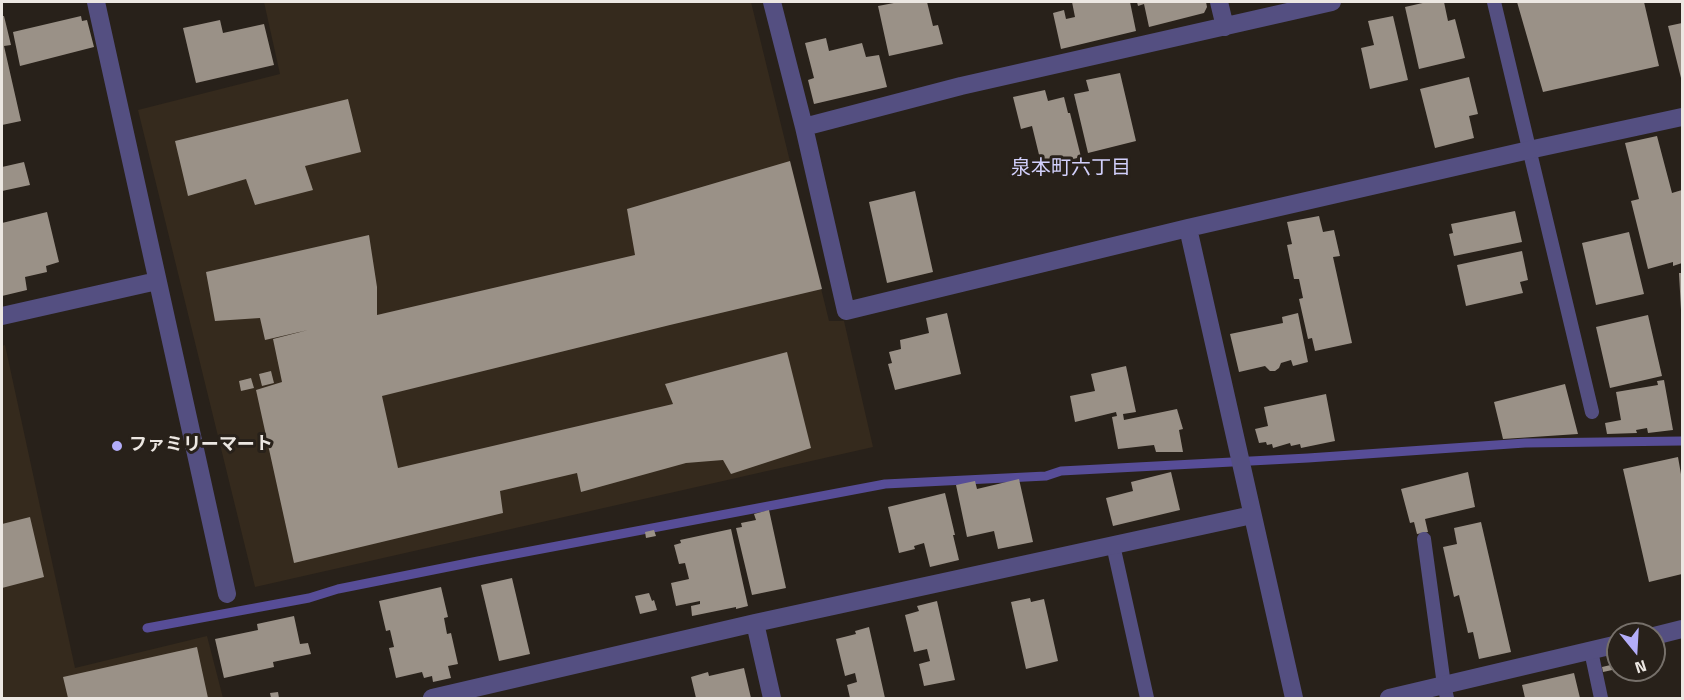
<!DOCTYPE html>
<meta charset="utf-8">
<style>
body{margin:0}
#map{position:relative;width:1684px;height:700px;overflow:hidden;background:#28211a;font-family:"Titillium Web",sans-serif}
canvas{display:block}
.frame{position:absolute;inset:0;border:3px solid #ece7e2;pointer-events:none}
.north{position:absolute;left:1606px;top:622px;width:60px;height:60px;box-sizing:border-box;background:#28211a;border:2px solid #76706a;border-radius:50%;rotate:162deg;font-size:16px;font-weight:700;line-height:24px;text-align:center;color:#ece7e2}
.north::after{content:'';display:block;margin:auto;width:21px;height:27px;background:#b3adf9;clip-path:polygon(50% 0,100% 100%,50% 72%,0 100%)}
</style>
<div id="map">
<canvas width="1684" height="700"></canvas>
<div class="frame"></div>
<div class="north">N</div>
</div>
<script>
const ctx = document.querySelector('canvas').getContext('2d');
ctx.lineJoin = 'round';
function paint(path, color) {
  ctx.fillStyle = color;
  ctx.fill(path, 'evenodd');
}
function shape(rows) {
  const path = new Path2D();
  for (const r of rows) {
    path.moveTo(r[0], r[1]);
    for (let i = 2; i < r.length; i += 2) path.lineTo(r[i], r[i + 1]);
  }
  return path;
}
function strokePath(path, color, width, dash) {
  ctx.strokeStyle = color;
  ctx.lineWidth = width;
  ctx.lineCap = dash ? 'butt' : 'round';
  ctx.setLineDash(dash || []);
  ctx.stroke(path);
}
function drawText(font, color, halo, rows, align = 'center') {
  ctx.font = font + ' "Titillium Web","Noto Sans JP",sans-serif';
  ctx.lineWidth = 6;
  ctx.setLineDash([]);
  ctx.textBaseline = 'middle';
  ctx.strokeStyle = halo;
  ctx.fillStyle = color;
  for (const [text, x, y, turn = 0] of rows) {
    ctx.save();
    ctx.translate(x, y);
    ctx.rotate((+turn || 0) * Math.PI / 180);
    ctx.textAlign = isNaN(turn) ? turn : align;
    if (halo) ctx.strokeText(text, 0, 0);
    ctx.fillText(text, 0, 0);
    ctx.restore();
  }
}
paint(shape([
 [264,2,751,2,829,321,844,321,873,447,255,587,138,110,280,74],
 [5,345,75,668,207,636,223,698,2,698,2,346]
]), '#352a1d');
strokePath(shape([
 [147,628,309,598,338,589,478,561,885,484,1046,476,1061,471,1308,458,1525,443,1682,441]
]), '#574d97', 9);
paint(shape([
 [899,2,927,2,933,26,938,25,943,44,889,56,878,6],
 [1072,2,1130,2,1136,31,1061,49,1053,13,1064,10,1066,19,1075,17],
 [1137,2,1206,2,1207,7,1204,13,1149,27,1144,4,1138,6],
 [1427,2,1444,2,1448,21,1455,19,1465,58,1419,69,1405,7],
 [1517,2,1644,2,1659,66,1543,92],
 [2,16,4,16,11,45,4,46,21,121,2,125],
 [81,16,82,21,87,20,94,47,20,66,13,32],
 [1393,16,1408,80,1370,89,1361,48,1374,45,1368,21],
 [220,20,223,33,264,24,274,65,196,83,183,28],
 [1682,23,1682,82,1668,26],
 [826,38,829,51,862,43,866,57,879,55,887,87,814,104,808,80,814,78,805,43],
 [1120,73,1136,141,1088,153,1074,94,1089,91,1086,80],
 [1469,77,1478,114,1469,116,1474,138,1435,148,1420,89],
 [1045,90,1048,101,1064,97,1068,113,1070,113,1081,157,1042,167,1032,126,1021,129,1013,97],
 [348,99,361,152,305,166,313,190,255,205,246,179,188,196,175,141],
 [1657,136,1672,193,1682,190,1682,263,1673,266,1673,262,1648,269,1631,201,1639,199,1625,143],
 [790,161,822,289,670,325,382,396,398,468,673,404,665,384,787,352,811,448,731,474,723,460,686,463,581,492,577,473,500,491,503,513,294,563,256,390,282,382,273,339,308,330,265,340,260,318,215,321,206,272,369,235,377,287,377,315,635,255,627,209],
 [24,162,30,185,2,191,2,167],
 [915,191,933,272,887,283,869,202],
 [1515,211,1522,242,1454,256,1449,234,1453,233,1451,224],
 [47,212,59,262,46,266,47,272,25,277,27,290,2,296,2,223],
 [1319,216,1323,232,1334,230,1340,256,1333,257,1352,343,1315,351,1312,338,1308,339,1299,299,1303,298,1299,279,1294,279,1287,245,1292,244,1287,222],
 [1629,232,1644,294,1596,305,1582,243],
 [1522,251,1528,280,1520,282,1523,293,1466,306,1457,265],
 [1679,273,1682,273,1682,310,1681,310],
 [947,313,961,374,895,390,888,364,892,363,889,352,901,349,900,340,929,333,926,318],
 [1298,313,1308,362,1293,366,1291,360,1281,363,1279,368,1275,371,1270,371,1265,366,1239,372,1230,334,1283,323,1282,317],
 [1648,315,1662,376,1610,388,1596,327],
 [1126,366,1136,412,1123,414,1124,420,1177,409,1183,429,1179,430,1183,452,1156,452,1154,445,1118,449,1112,417,1117,416,1116,412,1075,422,1070,396,1095,391,1091,374],
 [271,371,274,383,262,386,259,374],
 [251,378,254,388,241,391,239,381],
 [1664,380,1673,430,1648,433,1647,428,1636,430,1637,433,1607,434,1605,423,1621,420,1616,392,1658,385,1657,381],
 [1565,384,1578,434,1503,439,1494,402],
 [1326,394,1335,441,1301,448,1300,444,1291,446,1290,443,1273,448,1272,444,1267,445,1266,442,1259,443,1255,429,1268,426,1264,407],
 [1678,457,1682,480,1682,574,1649,582,1623,469],
 [1171,472,1180,510,1113,526,1106,498,1133,491,1131,482],
 [1468,472,1475,507,1425,519,1428,532,1417,534,1414,522,1410,523,1401,489],
 [1019,479,1033,542,998,549,994,531,967,537,956,485,975,481,977,489],
 [945,493,955,535,953,535,959,560,930,567,924,543,914,546,915,549,899,553,888,507],
 [769,510,786,588,752,595,736,528,742,527,741,523,756,520,754,514],
 [30,517,44,577,2,588,2,524],
 [1481,522,1511,652,1479,659,1473,632,1468,633,1459,595,1454,597,1443,547,1457,544,1454,528],
 [731,529,748,606,736,609,736,607,692,616,691,606,700,604,700,601,676,606,671,583,689,579,685,563,679,564,674,545,681,543,680,540],
 [654,530,656,536,646,538,645,532],
 [512,578,530,654,499,661,481,585],
 [441,587,448,617,444,618,447,634,451,633,458,664,448,666,451,678,433,682,432,676,424,678,422,672,396,678,389,648,394,647,390,630,386,631,379,601],
 [649,593,652,601,654,600,657,610,640,614,635,596],
 [1030,598,1031,602,1044,599,1058,661,1026,669,1011,602],
 [937,601,955,680,924,686,919,664,930,661,927,649,914,652,905,615,919,611,917,606],
 [294,616,300,644,308,643,311,654,273,662,274,667,224,678,215,639,258,630,257,624],
 [869,627,885,698,850,698,847,685,857,682,855,673,845,676,836,639,856,634,855,631],
 [197,647,208,698,68,698,63,677],
 [1615,664,1617,669,1603,672,1602,667],
 [744,668,751,698,696,698,691,677,708,672,709,676],
 [1574,673,1580,698,1525,698,1522,685],
 [278,692,279,698,271,698,270,693]
]), '#9a9187');
strokePath(shape([
 [1494,2,1592,412],
 [1424,539,1444,685,1447,698],
 [1113,545,1147,698],
 [1591,651,1601,698]
]), '#544f81', 14);
strokePath(shape([
 [96,2,227,594],
 [772,2,804,127,846,311,1188,228,1529,150,1682,117],
 [1219,2,1225,27],
 [804,127,961,86,1332,2],
 [1188,228,1294,698],
 [2,316,157,281],
 [755,623,772,698],
 [1654,636,1682,629],
 [432,698,755,623,1252,515],
 [1389,698,1618,644]
]), '#544f81', 18);
for (const [x, y, r, color] of [
 [117,446,6,"#b3adf9"]
]) {
  const dot = new Path2D();
  dot.arc(x, y, r, 0, 2 * Math.PI);
  ctx.fillStyle = color;
  ctx.fill(dot);
  strokePath(dot, '#28211a', 2);
}
drawText('bold 18px', '#ece7e2', '#28211a', [
 ["ファミリーマート",129,446]
], 'left');
drawText('20px', '#d2d0fc', '#28211a', [
 ["泉本町六丁目",1071,169]
]);
</script>
